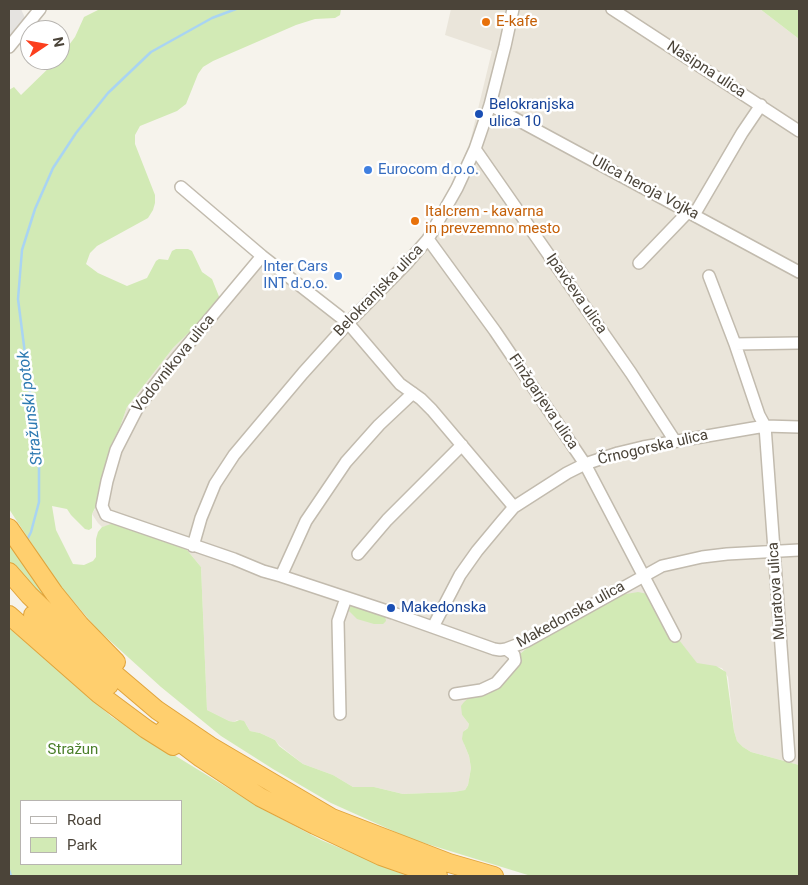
<!DOCTYPE html>
<meta charset="utf-8">
<style>
body{margin:0}
#map{position:relative;width:808px;height:885px;overflow:hidden;background:#f6f3ec;font-family:Roboto,sans-serif}
canvas{display:block}
.frame{position:absolute;inset:0;border:10px solid #4b4439;pointer-events:none}
.legend{position:absolute;left:20px;top:800px;width:162px;height:65px;box-sizing:border-box;background:#fff;border:1px solid #b7b4b0;margin:0;padding:6px 9px;list-style:none;font-size:15px;color:#4b4439}
.legend li{display:flex;align-items:center;gap:10px;height:25px}
.legend b{width:25px;border:1px solid #b7b4b0}
.north{position:absolute;left:20px;top:20px;width:50px;height:50px;box-sizing:border-box;background:#fff;border:1px solid #b7b4b0;border-radius:50%;rotate:78deg;font-size:14px;font-weight:700;line-height:20px;text-align:center;color:#4b4439}
.north::after{content:'';display:block;margin:auto;width:18px;height:22px;background:#fc3f1d;clip-path:polygon(50% 0,100% 100%,50% 72%,0 100%)}
</style>
<div id="map">
<canvas width="808" height="885"></canvas>
<div class="frame"></div>
<ul class="legend">
<li><b style="height:6px;background:#fff"></b>Road</li>
<li><b style="height:14px;background:#d2eab5"></b>Park</li>
</ul>
<div class="north">N</div>
</div>
<script>
const ctx = document.querySelector('canvas').getContext('2d');
ctx.lineJoin = 'round';
function paint(path, color) {
  ctx.fillStyle = color;
  ctx.fill(path, 'evenodd');
}
function shape(rows) {
  const path = new Path2D();
  for (const r of rows) {
    path.moveTo(r[0], r[1]);
    for (let i = 2; i < r.length; i += 2) path.lineTo(r[i], r[i + 1]);
  }
  return path;
}
function strokePath(path, color, width, dash) {
  ctx.strokeStyle = color;
  ctx.lineWidth = width;
  ctx.lineCap = dash ? 'butt' : 'round';
  ctx.setLineDash(dash || []);
  ctx.stroke(path);
}
function drawText(font, color, halo, rows, align = 'center') {
  ctx.font = font + ' Roboto,sans-serif';
  ctx.lineWidth = 5;
  ctx.setLineDash([]);
  ctx.textBaseline = 'middle';
  ctx.strokeStyle = halo;
  ctx.fillStyle = color;
  for (const [text, x, y, turn = 0] of rows) {
    ctx.save();
    ctx.translate(x, y);
    ctx.rotate((+turn || 0) * Math.PI / 180);
    ctx.textAlign = isNaN(turn) ? turn : align;
    if (halo) ctx.strokeText(text, 0, 0);
    ctx.fillText(text, 0, 0);
    ctx.restore();
  }
}
paint(shape([
 [451,9,760,9,799,39,799,765,751,752,743,747,737,741,734,731,728,677,722,668,697,664,662,618,620,595,527,648,508,664,462,715,469,724,468,728,465,730,464,744,469,756,471,768,468,785,465,790,454,792,403,794,374,787,353,787,333,775,303,764,279,745,275,740,260,733,250,731,246,724,237,720,234,722,229,721,207,710,201,567,187,550,180,547,105,526,102,527,98,523,92,514,95,509,110,446,120,427,127,407,173,348,209,313,261,249,349,316,423,235,450,189,470,142,492,51,445,35]
]), '#eae5da');
paint(shape([
 [100,9,341,9,340,15,335,18,315,19,296,25,213,61,203,67,198,74,186,104,177,111,140,126,135,135,135,144,155,195,155,203,153,210,148,218,97,246,90,253,86,264,98,273,127,286,147,278,156,261,159,259,168,260,172,251,176,249,188,249,192,251,202,272,212,279,220,299,209,313,173,348,127,407,120,427,110,447,97,504,92,514,92,528,89,530,85,529,71,515,67,509,52,506,56,530,73,564,84,565,93,561,96,557,96,539,98,532,102,527,111,524,120,525,149,535,187,550,201,567,207,710,229,721,234,722,240,720,244,721,250,731,260,733,275,740,279,746,303,764,333,775,353,787,374,787,403,794,454,792,465,790,468,785,471,768,469,756,462,739,463,732,468,728,469,724,462,715,461,706,464,702,527,648,620,595,638,592,648,594,662,618,697,663,716,666,726,672,734,731,737,741,743,747,751,752,799,765,799,876,531,876,411,839,331,803,273,769,221,736,161,687,97,629,57,582,9,509,9,90,14,87,21,95,57,60,60,60,60,57,75,37,84,17],
 [760,9,799,9,799,39],
 [9,542,89,646,9,565],
 [356,604,385,615,386,621,383,624,374,624,357,619,349,611,351,605],
 [9,628,112,717,259,807,321,840,407,876,9,876],
 [21,801,181,801,181,864,21,864]
]), '#d2eab5');
paint(shape([
 [9,9,21,9,25,18,9,38]
]), '#e5e3e0');
strokePath(shape([
 [27,540,31,532,39,502,39,463,18,299,22,250,35,209,53,168,76,133,108,93,151,52,212,18,236,9],
 [9,870,11,876]
]), '#a9d4f2', 2.5);
const minor = shape([
 [612,9,799,131],
 [9,47,40,9],
 [490,105,799,272],
 [475,149,631,373,675,441],
 [181,187,262,256,348,323,400,384,421,399,432,410,514,507],
 [694,215,742,133,761,105],
 [428,239,495,331,585,464,675,636],
 [262,256,165,372,138,407,116,450,107,481,102,506,106,515,234,559,263,571,281,576,393,613,494,649,500,650,506,649,527,641,662,566,702,557,727,554,799,550],
 [639,263,688,212],
 [709,276,735,344,759,415,765,426,789,756],
 [735,344,799,343],
 [193,546,201,518,215,484,234,455,303,373,348,323,408,262,428,239,457,188,475,149,490,105,505,46,513,9],
 [358,554,387,520,462,445],
 [281,576,306,521,346,462,379,425,413,393],
 [433,627,460,575,477,551,502,521,514,507,567,473,585,464,618,453,643,447,765,426,799,427],
 [455,694,481,690,496,683,515,661,514,655,506,649],
 [340,714,338,621,346,598]
]);
const highway = shape([
 [9,528,54,593,80,625,116,662],
 [9,572,29,595,84,648,157,710,210,746,332,818,449,863,494,876],
 [9,615,99,694,146,729,173,746],
 [33,615,72,655,109,685],
 [164,730,201,758,260,797,315,825,381,856,438,876]
]);
strokePath(minor, '#c2bbae', 14);
strokePath(highway, '#e0a43c', 20);
strokePath(minor, '#fff', 11);
strokePath(highway, '#ffcf6e', 18);
for (const [x, y, r, color] of [
 [486,22,5,"#e8710a"],
 [479,114,5,"#1a4fb4"],
 [368,170,5,"#3f7fe0"],
 [415,221,5,"#e8710a"],
 [338,276,5,"#3f7fe0"],
 [391,608,5,"#1a4fb4"]
]) {
  const dot = new Path2D();
  dot.arc(x, y, r, 0, 2 * Math.PI);
  ctx.fillStyle = color;
  ctx.fill(dot);
  strokePath(dot, '#fff', 2);
}
drawText('15px', '#c56008', '#fff', [
 ["E-kafe",496,22],
 ["Italcrem - kavarna",425,212],
 ["in prevzemno mesto",425,229]
], 'left');
drawText('15px', '#4b4439', '#fff', [
 ["Nasipna ulica",706,70,33],
 ["Ulica heroja Vojka",645,188,28],
 ["Belokranjska ulica",379,291,-46],
 ["Ipavčeva ulica",576,294,55],
 ["Vodovnikova ulica",174,364,-51],
 ["Finžgarjeva ulica",543,402,56],
 ["Črnogorska ulica",653,448,-13],
 ["Muratova ulica",777,591,-94],
 ["Makedonska ulica",571,615,-29]
]);
drawText('15px', '#164399', '#fff', [
 ["Belokranjska",489,105],
 ["ulica 10",489,122],
 ["Makedonska",401,608]
], 'left');
drawText('15px', '#366cbe', '#fff', [
 ["Eurocom d.o.o.",378,170],
 ["Inter Cars",328,267,"right"],
 ["INT d.o.o.",328,284,"right"]
], 'left');
drawText('15px', '#4a7f2a', '#fff', [
 ["Stražun",73,750]
]);
drawText('italic 16px', '#2e7ab2', '#fff', [
 ["Stražunski potok",31,408,-97]
]);
</script>
